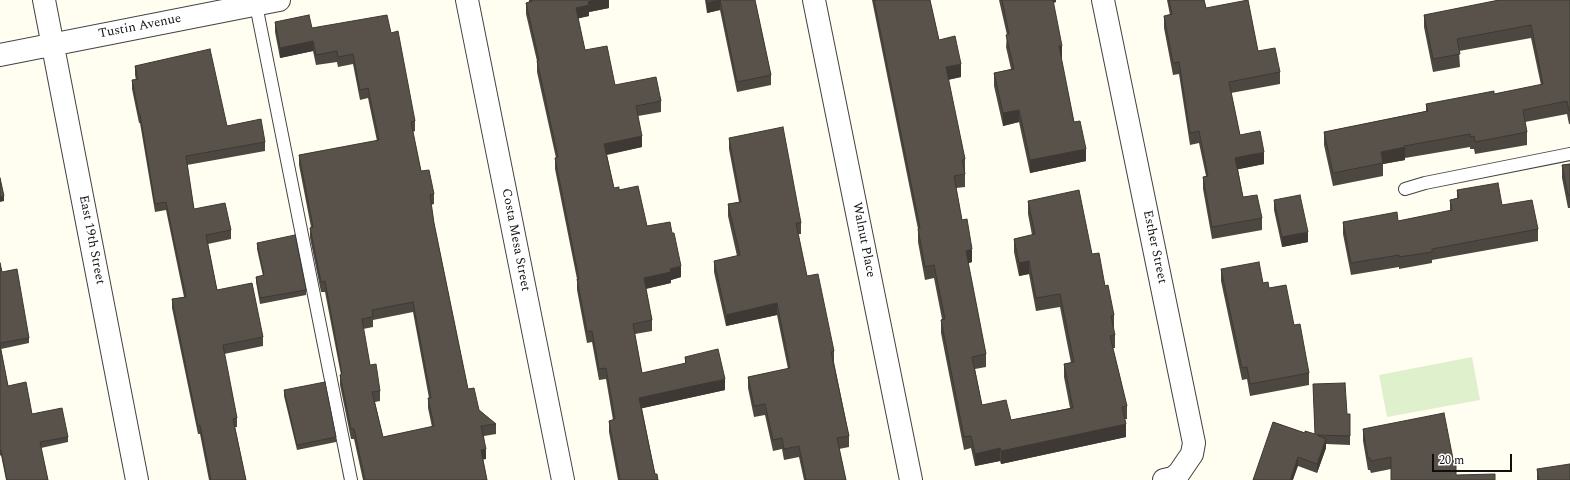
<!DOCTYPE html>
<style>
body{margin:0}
#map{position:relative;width:1570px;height:480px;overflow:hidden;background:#fffef1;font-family:Spectral,serif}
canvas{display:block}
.scale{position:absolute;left:1432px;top:454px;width:80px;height:18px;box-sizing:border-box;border:2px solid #0f0f0f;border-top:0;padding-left:5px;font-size:12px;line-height:14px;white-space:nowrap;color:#0f0f0f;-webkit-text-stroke:3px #fff;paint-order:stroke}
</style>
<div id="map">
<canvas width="1570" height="480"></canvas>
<div class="scale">20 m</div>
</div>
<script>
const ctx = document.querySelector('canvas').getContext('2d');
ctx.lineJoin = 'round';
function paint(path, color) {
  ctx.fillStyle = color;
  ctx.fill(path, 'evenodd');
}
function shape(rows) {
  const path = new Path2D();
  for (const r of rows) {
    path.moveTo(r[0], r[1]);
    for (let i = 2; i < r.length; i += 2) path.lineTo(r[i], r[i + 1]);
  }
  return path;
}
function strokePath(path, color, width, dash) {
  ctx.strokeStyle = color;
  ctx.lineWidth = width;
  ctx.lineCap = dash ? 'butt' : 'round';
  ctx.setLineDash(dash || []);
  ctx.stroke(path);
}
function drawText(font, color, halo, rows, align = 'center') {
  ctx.font = font + ' Spectral,serif';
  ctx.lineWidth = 4;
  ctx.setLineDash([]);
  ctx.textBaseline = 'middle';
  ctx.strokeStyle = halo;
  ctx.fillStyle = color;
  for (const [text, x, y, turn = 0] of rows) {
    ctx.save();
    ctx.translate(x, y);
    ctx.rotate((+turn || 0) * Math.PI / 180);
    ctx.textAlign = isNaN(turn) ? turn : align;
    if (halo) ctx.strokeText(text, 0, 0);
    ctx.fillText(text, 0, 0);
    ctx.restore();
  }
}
paint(shape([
 [1472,357,1480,400,1387,417,1379,375]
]), '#def1cc');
const service = shape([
 [256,5,351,480],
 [1405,189,1425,183,1570,154]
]);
const minor = shape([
 [467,0,563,480],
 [814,0,911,480],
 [1103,0,1194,443,1192,454,1179,473,1173,478,1164,480]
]);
const tertiary = shape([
 [44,0,137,480],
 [0,55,279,0]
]);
strokePath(service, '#424242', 14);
strokePath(minor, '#424242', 24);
strokePath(tertiary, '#424242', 24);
strokePath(service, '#fff', 12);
strokePath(minor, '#fff', 22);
strokePath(tertiary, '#fff', 22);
paint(shape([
 [529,0,609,0,609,8,589,12,589,16,578,18,585,50,615,85,661,101,661,112,638,116,642,147,607,155,614,188,619,190,647,226,681,277,671,280,671,283,646,289,652,320,652,331,635,334,642,373,685,364,685,357,725,390,642,408,655,474,658,480,618,480,609,432,609,421,613,420,606,379,599,380,592,342,587,343,577,290,577,279,555,169,555,158,556,158,537,72,537,61,526,14,526,3,529,2],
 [705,0,755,0,771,75,771,85,737,92,720,10,707,13],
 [872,0,930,0,939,40,961,77,948,80,965,159,965,187,956,188,962,220,972,262,968,263,986,354,986,367,975,369,982,405,1011,420,1070,408,1064,377,1064,364,1071,363,1060,307,1036,311,1029,274,1019,276,1014,252,1014,239,1032,235,1028,214,1028,201,1092,254,1105,286,1114,315,1114,328,1113,328,1115,335,1115,348,1113,348,1127,406,1127,419,1125,419,1126,437,1001,464,1000,461,975,466,971,448,964,450,941,333,941,320,942,319,934,278,925,280,918,242,918,229],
 [999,0,1056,0,1056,2,1053,3,1062,58,1061,59,1074,122,1086,161,1030,173,1019,122,1003,126,994,86,994,73,1011,69,1006,47,1007,35],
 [1167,0,1204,0,1206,8,1258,51,1280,72,1280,84,1231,93,1240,135,1264,164,1238,169,1243,197,1262,218,1262,230,1212,239,1203,189,1203,177,1206,176,1199,143,1190,145,1179,74,1173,75,1164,28,1164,16,1170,15],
 [1570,0,1570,124,1569,124,1567,114,1525,122,1527,132,1527,145,1475,154,1474,149,1470,149,1470,147,1405,158,1405,160,1383,164,1383,176,1333,186,1324,145,1324,132,1426,111,1426,104,1494,94,1541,85,1531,38,1459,51,1460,67,1433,72,1424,27,1424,15],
 [275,22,312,28,391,33,415,121,415,131,413,132,421,171,434,194,434,204,431,205,434,223,468,389,479,410,496,424,496,434,484,436,486,459,483,459,487,480,363,480,354,439,351,439,340,385,340,375,341,375,325,292,321,292,310,238,310,228,311,227,299,165,299,155,377,141,368,98,360,100,353,64,338,67,337,62,316,65,313,51,280,58,275,32],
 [413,312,429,398,428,398,428,408,432,427,383,437,375,402,380,401,380,391,370,365,363,329,373,327,373,320],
 [135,66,227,126,265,142,265,151,187,165,194,209,231,230,231,239,208,244,217,290,263,337,263,346,224,354,237,418,237,427,235,427,246,480,209,480,200,434,198,434,172,308,172,299,184,297,166,210,155,212,140,123,139,123,132,89,132,80,136,80,135,75],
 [729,138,801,223,801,234,798,234,807,276,834,351,834,362,849,436,849,447,839,449,846,480,804,480,799,457,784,460,782,449,773,451,765,415,754,417,748,388,748,377,788,369,777,315,726,326,714,272,714,261,737,256,728,216,728,204,739,202,729,149],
 [1570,164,1570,208,1568,208,1562,178,1562,165],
 [1457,190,1502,205,1538,229,1538,241,1432,260,1432,263,1399,269,1399,267,1351,275,1343,234,1343,222,1398,221,1450,211,1450,200,1457,198],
 [1274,200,1308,242,1282,247,1274,210],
 [257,243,306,290,306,295,260,304,256,282,256,277,263,276,257,249],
 [0,263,2,272,29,338,29,343,1,349,8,386,32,414,68,437,68,442,41,448,48,480,6,480,1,455,0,456],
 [1221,269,1263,283,1269,288,1294,325,1309,373,1309,385,1250,396,1247,379,1242,380,1221,281],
 [1313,384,1347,414,1350,414,1350,445,1326,444,1326,448,1317,473,1298,466,1273,422,1305,433,1315,434],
 [284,390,336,437,336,442,297,450,284,396],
 [1363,429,1454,464,1456,475,1391,469,1371,473,1370,470,1368,470,1363,441],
 [1537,469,1570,480,1537,480]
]), '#4c4740');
paint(shape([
 [595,0,609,0,609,8,589,12,589,16,576,19,576,8,588,2],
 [720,0,720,10,707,13,707,3],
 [1051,0,1056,0,1056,2,1051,3],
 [313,41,313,51,280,58,280,48],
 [1059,46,1062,46,1062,58,1059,59],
 [961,64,961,77,946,80,946,67],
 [1019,110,1019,122,1003,126,1003,113],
 [642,136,642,147,604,155,604,144],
 [1405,147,1405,160,1383,164,1381,152],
 [1086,149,1086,161,1030,173,1030,160],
 [1264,152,1264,164,1235,170,1235,158],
 [4,196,4,201,0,202,0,197],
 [1308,232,1308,242,1282,247,1282,237],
 [972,249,972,262,966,264,966,251],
 [1029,261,1029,274,1019,276,1019,263],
 [681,266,681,277,671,280,671,283,644,289,644,278,670,269],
 [777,303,777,315,726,326,726,315],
 [725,379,725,390,639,409,639,398],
 [1126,424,1126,437,1001,464,1001,451],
 [1326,439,1326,448,1317,473,1317,464],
 [1000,448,1000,461,975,466,975,454],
 [486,449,486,459,481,460,481,450],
 [1298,457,1298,466,1293,480,1290,480]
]), '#3e3934');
const building = shape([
 [531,0,595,0,588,2,589,5,576,8,585,50,607,46,615,85,656,77,661,101,636,106,642,136,604,144,614,188,619,187,619,190,638,186,647,226,670,222,672,233,674,233,681,266,670,269,671,272,644,278,652,320,633,324,642,373,686,363,685,357,718,349,725,379,639,398,655,474,657,474,658,480,620,480,609,421,615,419,606,368,599,369,592,331,587,332,577,279,579,279,555,158,558,157,537,61,539,60,526,3,532,1,531,0],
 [707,0,720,0,707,3,707,0],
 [720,0,755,0,771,75,737,82,720,0],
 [874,0,930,0,939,40,955,36,961,64,946,67,965,159,962,160,965,174,954,176,962,220,967,219,972,249,966,251,986,354,972,357,982,405,1006,400,1011,420,1073,408,1064,364,1074,362,1060,294,1036,298,1029,261,1019,263,1014,239,1035,234,1028,201,1079,190,1092,254,1099,253,1105,286,1108,285,1114,315,1111,316,1115,335,1110,336,1127,406,1122,407,1126,424,1001,451,1000,448,975,454,971,436,964,437,941,320,945,319,934,265,925,267,918,229,920,228,874,0],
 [1002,0,1053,0,1062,46,1059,46,1074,122,1080,121,1086,149,1030,160,1019,110,1003,113,994,73,1014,69,1006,35,1009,34,1002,0],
 [1169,0,1204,0,1206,8,1248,0,1258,51,1275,48,1280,72,1229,82,1240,135,1260,131,1264,152,1235,158,1243,197,1257,195,1262,218,1212,227,1203,177,1208,176,1199,131,1190,133,1179,62,1173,63,1164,16,1172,14,1169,0],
 [1499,0,1570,0,1570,111,1569,111,1567,101,1523,110,1527,132,1475,142,1474,136,1470,137,1470,134,1404,146,1405,147,1381,152,1383,163,1333,173,1324,132,1428,111,1426,104,1494,91,1494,94,1543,84,1531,25,1457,39,1460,54,1433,59,1424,15,1499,0],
 [309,15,312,28,387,15,391,33,398,31,415,121,411,122,421,171,429,170,434,194,430,195,434,223,468,389,474,388,479,410,496,424,481,426,486,449,481,450,487,480,365,480,354,429,351,429,340,375,342,374,325,281,321,282,310,228,313,227,299,155,379,140,368,88,360,90,353,54,338,57,337,51,316,55,313,41,280,48,275,22,309,15],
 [413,302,431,398,428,398,434,426,383,437,372,392,380,391,376,364,370,365,362,319,373,317,372,310,413,302],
 [210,49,227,126,261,119,265,142,186,156,194,209,225,203,231,230,206,235,217,290,252,283,263,337,223,345,237,418,233,419,246,480,211,480,200,425,198,426,172,299,186,297,166,202,155,204,140,114,139,114,132,80,138,79,135,66,210,49],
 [783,127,801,223,796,223,807,276,818,274,834,351,831,352,849,436,837,438,846,480,806,480,799,446,784,449,782,438,773,440,765,404,754,406,748,377,790,368,777,303,726,315,714,261,740,255,728,204,741,202,729,138,783,127],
 [1570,164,1570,195,1568,195,1562,165,1570,164],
 [0,178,4,196,0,197,0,178],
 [1498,183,1502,205,1532,200,1538,229,1432,249,1432,252,1399,257,1399,255,1351,263,1343,222,1397,212,1398,221,1452,210,1450,200,1459,198,1457,190,1498,183],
 [1300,195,1308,232,1282,237,1274,200,1300,195],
 [295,235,306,290,260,298,256,277,264,275,257,243,295,235],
 [1259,262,1263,283,1268,282,1269,288,1286,285,1294,325,1300,324,1309,373,1250,384,1247,367,1242,368,1221,269,1259,262],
 [0,263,2,272,17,269,29,338,0,343,0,263],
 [0,345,8,386,26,382,32,414,62,408,68,437,40,442,48,480,7,480,1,450,0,450,0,345],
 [325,382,336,437,297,445,284,390,325,382],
 [1345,383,1347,414,1350,414,1350,436,1317,435,1326,439,1317,464,1298,457,1290,480,1253,480,1273,422,1305,433,1305,431,1315,434,1313,384,1345,383],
 [1444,413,1454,464,1456,464,1456,475,1495,474,1495,480,1391,480,1391,457,1371,461,1370,458,1368,458,1363,429,1444,413],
 [1570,464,1570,480,1539,480,1537,469,1570,464]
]);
paint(building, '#58524b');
strokePath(building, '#3e3934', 1);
drawText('13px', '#0f0f0f', '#fff', [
 ["Tustin Avenue",140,27,-11],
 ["East 19th Street",91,240,79],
 ["Costa Mesa Street",515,240,79],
 ["Walnut Place",863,240,79],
 ["Esther Street",1154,247,78]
]);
</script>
